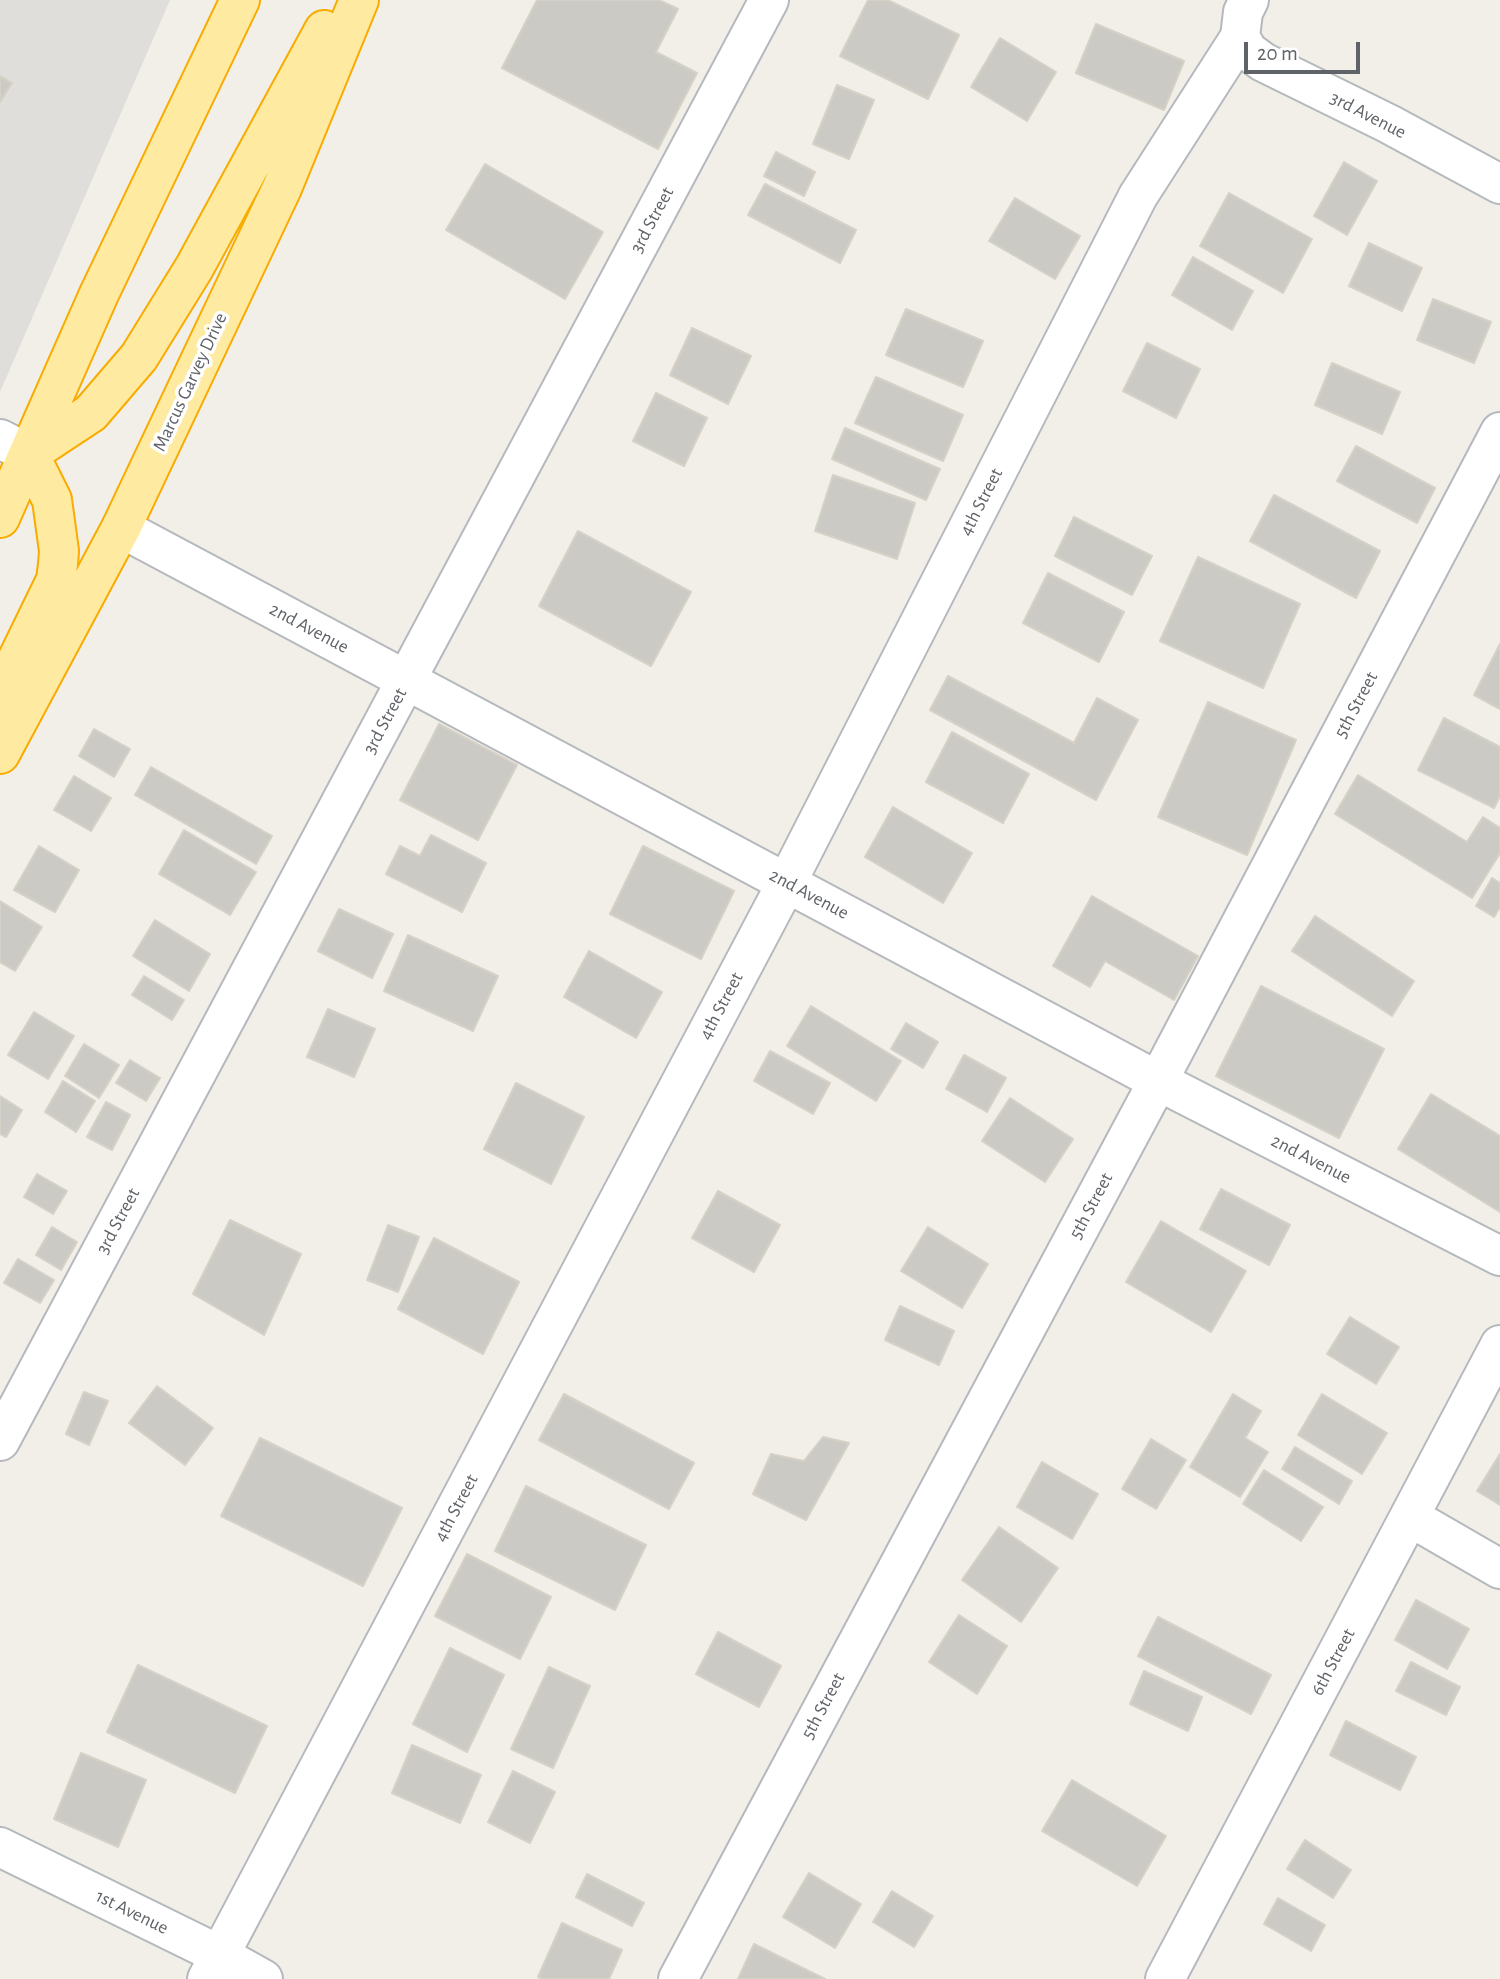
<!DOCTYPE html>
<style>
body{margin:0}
#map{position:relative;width:1500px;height:1979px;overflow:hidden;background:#f1efe8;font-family:"Alegreya Sans",sans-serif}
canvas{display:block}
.scale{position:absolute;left:1244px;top:42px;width:116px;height:32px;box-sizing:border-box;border:4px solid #5f6368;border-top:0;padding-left:9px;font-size:21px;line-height:24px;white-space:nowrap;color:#5f6368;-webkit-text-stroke:5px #fff;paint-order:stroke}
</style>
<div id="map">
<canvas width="1500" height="1979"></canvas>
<div class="scale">20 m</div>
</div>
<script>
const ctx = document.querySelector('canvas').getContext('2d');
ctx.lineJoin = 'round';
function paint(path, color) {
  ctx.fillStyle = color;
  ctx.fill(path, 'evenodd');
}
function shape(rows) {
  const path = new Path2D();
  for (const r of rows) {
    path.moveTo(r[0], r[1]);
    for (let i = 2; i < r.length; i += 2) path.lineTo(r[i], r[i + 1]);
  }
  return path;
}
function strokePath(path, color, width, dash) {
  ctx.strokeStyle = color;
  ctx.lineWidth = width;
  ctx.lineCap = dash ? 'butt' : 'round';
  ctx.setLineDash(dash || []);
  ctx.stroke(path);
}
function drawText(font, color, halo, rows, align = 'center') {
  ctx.font = font + ' "Alegreya Sans",sans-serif';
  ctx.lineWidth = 7;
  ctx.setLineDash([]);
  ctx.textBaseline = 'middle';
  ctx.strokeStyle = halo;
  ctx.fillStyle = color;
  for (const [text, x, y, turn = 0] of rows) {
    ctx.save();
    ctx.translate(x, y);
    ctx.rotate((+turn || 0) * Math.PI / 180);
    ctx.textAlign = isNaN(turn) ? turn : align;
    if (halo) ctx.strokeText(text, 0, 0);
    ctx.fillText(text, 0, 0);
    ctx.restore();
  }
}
paint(shape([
 [0,0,170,0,0,392]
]), '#e0deda');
const building = shape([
 [537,0,659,0,678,9,656,52,697,73,658,149,502,68,537,0],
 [868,0,888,0,959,35,928,99,840,56,868,0],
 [1096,24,1184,61,1164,110,1076,73,1096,24],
 [1000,38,1056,72,1027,121,971,87,1000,38],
 [0,76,12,83,0,102,0,76],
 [837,85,874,100,849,159,813,144,837,85],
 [776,152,815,172,804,196,764,176,776,152],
 [1344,162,1377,181,1347,235,1314,216,1344,162],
 [485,164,603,232,565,299,446,230,485,164],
 [765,184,856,230,840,263,748,215,765,184],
 [1229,193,1312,239,1283,293,1200,246,1229,193],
 [1015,198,1080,236,1055,279,989,241,1015,198],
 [1369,243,1422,268,1402,311,1349,286,1369,243],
 [1193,257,1253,291,1232,330,1172,295,1193,257],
 [1433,299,1491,322,1474,363,1417,340,1433,299],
 [906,309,983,341,963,387,886,355,906,309],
 [692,328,751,356,728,404,670,375,692,328],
 [1147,343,1200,369,1176,418,1123,391,1147,343],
 [1332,363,1400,392,1382,434,1315,405,1332,363],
 [876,377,963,415,943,461,855,423,876,377],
 [656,393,707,418,684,466,633,441,656,393],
 [845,428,940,469,926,500,832,459,845,428],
 [1356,446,1435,488,1417,523,1337,481,1356,446],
 [833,475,915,503,897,559,815,531,833,475],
 [1274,495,1380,551,1356,598,1250,541,1274,495],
 [1074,517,1152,556,1132,595,1055,556,1074,517],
 [578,531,691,592,651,666,539,606,578,531],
 [1198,557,1300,604,1263,688,1160,641,1198,557],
 [1048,573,1124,612,1099,662,1023,623,1048,573],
 [1500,644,1500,709,1474,695,1500,644],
 [948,676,1074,743,1097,698,1138,720,1096,800,930,710,948,676],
 [1208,702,1296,740,1247,855,1158,817,1208,702],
 [1444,718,1500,747,1500,796,1494,808,1418,770,1444,718],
 [439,724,517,765,478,840,400,800,439,724],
 [94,729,130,749,114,777,79,756,94,729],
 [952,732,1029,774,1003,823,926,782,952,732],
 [151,767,272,836,256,864,135,795,151,767],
 [1358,775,1467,842,1483,817,1500,828,1500,853,1472,898,1335,814,1358,775],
 [74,776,111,798,91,831,54,810,74,776],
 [893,807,972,853,943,903,865,857,893,807],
 [184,830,256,872,230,915,159,874,184,830],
 [431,835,486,863,462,912,386,874,400,846,420,856,431,835],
 [39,846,79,870,55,912,14,890,39,846],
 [643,846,734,891,701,959,610,914,643,846],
 [1492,878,1500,883,1500,907,1494,917,1476,906,1492,878],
 [1092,896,1198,956,1174,1000,1105,961,1090,987,1053,966,1092,896],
 [0,901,42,927,15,971,0,962,0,901],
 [339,909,393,934,372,978,318,951,339,909],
 [1315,916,1414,981,1392,1016,1292,951,1315,916],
 [155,920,210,954,189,991,133,956,155,920],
 [408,935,498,976,473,1031,384,991,408,935],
 [589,951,662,992,636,1038,564,997,589,951],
 [144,976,184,1000,172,1020,132,995,144,976],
 [1261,986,1384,1049,1339,1138,1216,1076,1261,986],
 [811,1006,901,1061,876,1101,787,1046,811,1006],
 [328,1009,375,1029,354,1077,307,1057,328,1009],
 [34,1012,74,1036,48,1079,8,1055,34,1012],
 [906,1023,938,1042,923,1068,891,1049,906,1023],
 [84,1044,119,1065,99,1098,65,1076,84,1044],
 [770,1051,830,1083,813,1114,754,1081,770,1051],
 [964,1055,1006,1078,987,1112,946,1089,964,1055],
 [130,1060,160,1078,146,1101,116,1083,130,1060],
 [63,1081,95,1101,76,1132,45,1112,63,1081],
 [516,1083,584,1117,551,1184,484,1149,516,1083],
 [1431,1094,1500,1136,1500,1212,1398,1149,1431,1094],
 [0,1096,22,1110,6,1137,0,1134,0,1096],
 [1010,1098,1073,1139,1045,1182,982,1141,1010,1098],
 [106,1102,130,1115,112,1150,87,1137,106,1102],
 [37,1174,67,1191,53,1214,24,1197,37,1174],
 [1221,1189,1290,1225,1269,1265,1200,1229,1221,1189],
 [718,1191,780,1225,754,1272,692,1238,718,1191],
 [230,1220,301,1254,264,1335,193,1294,230,1220],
 [1161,1221,1246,1271,1211,1332,1126,1282,1161,1221],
 [388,1225,419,1237,398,1292,367,1280,388,1225],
 [52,1227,77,1242,61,1270,36,1255,52,1227],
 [928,1227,988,1264,962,1308,901,1271,928,1227],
 [434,1238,519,1282,483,1354,398,1309,434,1238],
 [18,1259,54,1280,40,1303,4,1283,18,1259],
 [900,1306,954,1331,939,1365,885,1340,900,1306],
 [1350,1317,1399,1347,1376,1384,1327,1354,1350,1317],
 [157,1386,213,1428,185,1465,129,1423,157,1386],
 [84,1392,108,1401,89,1445,66,1434,84,1392],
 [564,1394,694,1463,669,1509,539,1440,564,1394],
 [1233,1394,1261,1411,1245,1438,1268,1452,1240,1497,1190,1467,1233,1394],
 [1322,1394,1387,1433,1362,1474,1298,1435,1322,1394],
 [823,1437,849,1443,806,1520,753,1494,771,1454,804,1461,823,1437],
 [260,1438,402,1508,363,1586,221,1516,260,1438],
 [1151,1439,1186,1460,1156,1509,1122,1489,1151,1439],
 [1295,1447,1352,1481,1339,1504,1282,1469,1295,1447],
 [1500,1454,1500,1505,1477,1491,1500,1454],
 [1042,1462,1098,1494,1072,1539,1017,1507,1042,1462],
 [1264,1470,1323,1507,1301,1541,1243,1504,1264,1470],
 [526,1486,646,1545,615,1610,495,1551,526,1486],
 [999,1527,1058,1568,1021,1622,962,1580,999,1527],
 [467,1554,551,1597,520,1659,435,1616,467,1554],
 [1416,1600,1469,1629,1447,1669,1395,1640,1416,1600],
 [959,1615,1007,1646,977,1694,929,1662,959,1615],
 [1158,1617,1271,1675,1251,1714,1138,1656,1158,1617],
 [718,1632,781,1666,759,1707,696,1674,718,1632],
 [450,1648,504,1675,467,1752,413,1724,450,1648],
 [1411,1662,1460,1687,1446,1715,1396,1691,1411,1662],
 [138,1665,267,1726,235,1793,107,1732,138,1665],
 [549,1667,590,1686,553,1768,511,1749,549,1667],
 [1144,1671,1202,1697,1188,1731,1130,1704,1144,1671],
 [1346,1721,1416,1757,1400,1790,1330,1755,1346,1721],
 [412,1745,481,1775,460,1823,392,1793,412,1745],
 [81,1753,146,1780,118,1847,54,1819,81,1753],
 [513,1771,555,1792,530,1843,488,1822,513,1771],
 [1072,1780,1166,1836,1137,1886,1042,1831,1072,1780],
 [1305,1840,1351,1870,1333,1898,1287,1869,1305,1840],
 [809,1873,861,1904,835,1948,783,1917,809,1873],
 [587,1874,644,1903,632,1926,576,1897,587,1874],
 [892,1891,933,1916,914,1947,873,1922,892,1891],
 [1278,1898,1325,1925,1311,1951,1264,1924,1278,1898],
 [562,1923,622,1950,609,1979,543,1979,538,1977,562,1923],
 [754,1944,825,1979,738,1979,754,1944]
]);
paint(building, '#cccac5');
strokePath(building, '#d6d1c6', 2);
const minor = shape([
 [1249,0,1243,12,1240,37,1248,51,1263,62,1389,124,1500,184],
 [0,439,29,454],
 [121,528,1158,1081,1500,1256],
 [0,1441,769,0],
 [1410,1517,1500,1569],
 [0,1847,220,1955,263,1979],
 [207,1979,787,882,1138,196,1240,37],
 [678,1979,1158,1081,1500,432],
 [1165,1979,1500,1345]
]);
const trunk = shape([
 [29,454,91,413,139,357,194,268,324,30],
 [0,518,99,294,240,0],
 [0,695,56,580,58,564,59,551,52,500,29,454],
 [0,754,121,528,282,188,359,0]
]);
strokePath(minor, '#b5b8bc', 42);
strokePath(trunk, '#f9ab00', 42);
strokePath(minor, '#fff', 38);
strokePath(trunk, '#feeaa1', 38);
drawText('19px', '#5f6368', '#fff', [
 ["3rd Avenue",1368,115,27],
 ["3rd Street",652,220,-62],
 ["Marcus Garvey Drive",190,382,-65],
 ["4th Street",981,502,-63],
 ["2nd Avenue",309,628,28],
 ["5th Street",1356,705,-62],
 ["3rd Street",385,721,-62],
 ["2nd Avenue",809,894,28],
 ["4th Street",721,1006,-62],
 ["2nd Avenue",1311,1159,27],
 ["5th Street",1091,1206,-62],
 ["3rd Street",118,1221,-62],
 ["4th Street",456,1508,-62],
 ["6th Street",1333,1662,-62],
 ["5th Street",823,1706,-62],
 ["1st Avenue",132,1912,26]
]);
</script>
